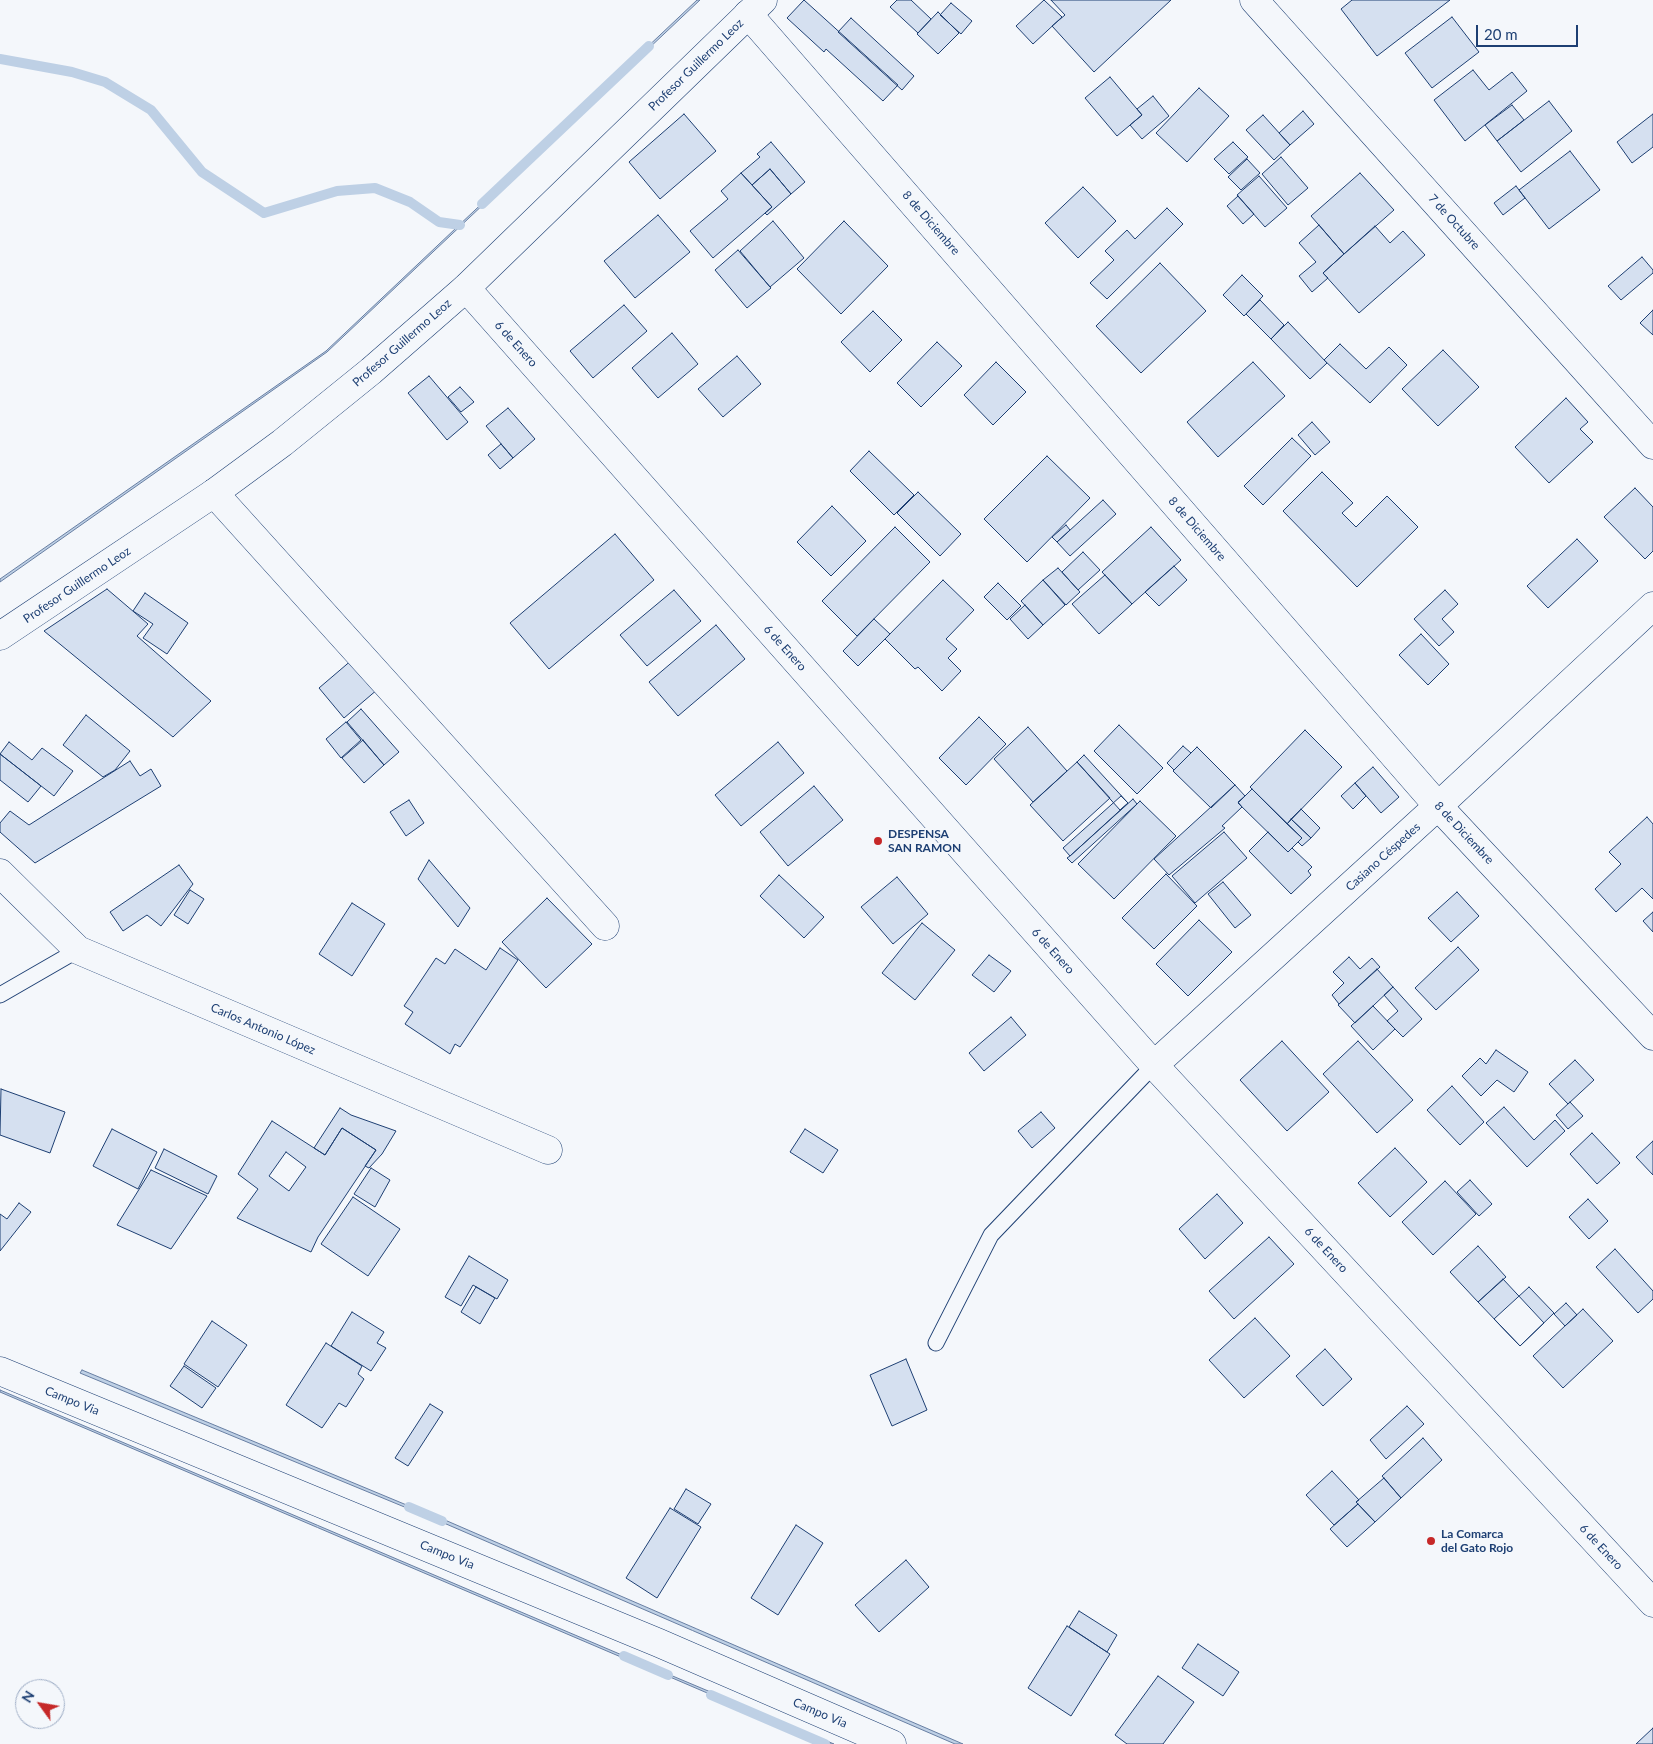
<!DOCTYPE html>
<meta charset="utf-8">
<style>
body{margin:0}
#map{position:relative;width:1653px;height:1744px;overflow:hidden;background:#f4f7fb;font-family:Lato,sans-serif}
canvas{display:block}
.north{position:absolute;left:15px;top:1679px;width:50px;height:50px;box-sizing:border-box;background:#f4f7fb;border:1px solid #9eadc5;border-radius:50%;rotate:302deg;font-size:14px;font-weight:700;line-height:20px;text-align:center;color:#1d3f73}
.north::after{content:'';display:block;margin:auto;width:18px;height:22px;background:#c62828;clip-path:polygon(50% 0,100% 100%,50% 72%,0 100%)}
.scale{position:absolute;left:1476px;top:25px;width:102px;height:22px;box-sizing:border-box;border:2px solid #1d3f73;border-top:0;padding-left:6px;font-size:15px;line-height:18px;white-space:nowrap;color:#1d3f73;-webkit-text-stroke:4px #f4f7fb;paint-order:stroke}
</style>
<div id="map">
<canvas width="1653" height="1744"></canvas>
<div class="north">N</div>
<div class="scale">20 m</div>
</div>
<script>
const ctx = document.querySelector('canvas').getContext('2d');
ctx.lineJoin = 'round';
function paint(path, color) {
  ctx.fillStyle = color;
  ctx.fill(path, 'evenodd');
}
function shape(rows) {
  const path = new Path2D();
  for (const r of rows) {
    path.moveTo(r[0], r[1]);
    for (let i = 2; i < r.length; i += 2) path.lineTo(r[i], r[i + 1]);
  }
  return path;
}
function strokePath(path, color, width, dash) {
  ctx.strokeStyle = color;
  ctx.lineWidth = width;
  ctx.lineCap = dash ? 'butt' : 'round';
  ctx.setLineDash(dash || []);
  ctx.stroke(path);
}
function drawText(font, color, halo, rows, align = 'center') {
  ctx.font = font + ' Lato,sans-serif';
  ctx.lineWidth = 4;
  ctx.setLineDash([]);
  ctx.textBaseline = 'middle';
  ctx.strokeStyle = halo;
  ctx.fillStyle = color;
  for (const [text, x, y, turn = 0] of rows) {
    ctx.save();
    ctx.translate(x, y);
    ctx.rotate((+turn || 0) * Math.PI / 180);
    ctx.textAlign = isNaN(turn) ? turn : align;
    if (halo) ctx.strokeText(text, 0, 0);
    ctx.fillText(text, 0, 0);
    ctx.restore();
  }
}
const water = shape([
 [697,0,700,0,327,352,0,582,0,579,326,351,697,0],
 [82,1370,421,1511,419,1513,80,1373,82,1370],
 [0,1390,636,1661,635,1663,0,1392,0,1390],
 [431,1514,963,1744,955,1744,430,1517,431,1514],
 [656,1669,834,1744,826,1744,656,1671,656,1669]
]);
paint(water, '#bed0e5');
strokePath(water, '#687fa3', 1);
strokePath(shape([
 [0,59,72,72,105,82,151,110,202,172,264,213,337,191,375,188,410,202,439,222,460,225],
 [482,204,649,46],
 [409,1507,442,1521],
 [624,1656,668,1675],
 [711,1695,825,1744]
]), '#bed0e5', 10);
const building = shape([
 [804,0,898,85,883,101,826,49,824,52,787,18,804,0],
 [897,0,911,0,931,19,918,33,890,7,897,0],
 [1044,0,1062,17,1033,44,1016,26,1044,0],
 [1051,0,1171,0,1094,72,1052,26,1065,15,1051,0],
 [1352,0,1450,0,1377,56,1341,9,1352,0],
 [951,3,972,21,961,34,940,15,951,3],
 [938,12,959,33,938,54,917,34,938,12],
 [1452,17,1479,52,1432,88,1405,53,1452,17],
 [851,18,914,76,902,90,838,32,851,18],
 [1473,70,1489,90,1512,72,1527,91,1465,141,1434,100,1473,70],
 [1110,77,1142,115,1117,136,1085,98,1110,77],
 [1199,88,1229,116,1187,162,1156,133,1199,88],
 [1153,96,1169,116,1142,139,1130,125,1142,115,1137,109,1153,96],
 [1549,101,1572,131,1521,172,1497,141,1549,101],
 [1512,105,1524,120,1497,141,1485,125,1512,105],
 [1303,111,1314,124,1290,145,1279,133,1303,111],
 [684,114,716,151,660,199,629,162,684,114],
 [1653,114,1653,147,1632,163,1617,142,1653,114],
 [1263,115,1290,145,1274,160,1246,130,1263,115],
 [771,142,805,182,791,194,770,169,752,185,741,173,760,157,757,154,771,142],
 [1233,142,1248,157,1229,174,1214,159,1233,142],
 [1570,151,1600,190,1549,229,1519,190,1570,151],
 [1281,157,1308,188,1288,205,1262,174,1281,157],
 [1247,159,1260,173,1241,190,1228,177,1247,159],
 [770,169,791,194,767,215,765,213,772,207,752,185,770,169],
 [741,173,772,207,713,258,690,231,728,199,721,191,741,173],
 [1360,173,1394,210,1344,254,1311,216,1360,173],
 [1259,176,1287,208,1265,227,1237,195,1259,176],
 [1516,186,1525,198,1503,215,1494,203,1516,186],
 [1083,187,1116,221,1078,258,1045,223,1083,187],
 [1238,196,1254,214,1243,224,1227,206,1238,196],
 [1167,208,1183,224,1107,299,1090,283,1114,260,1105,251,1127,230,1135,239,1167,208],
 [658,215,690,252,635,298,604,261,658,215],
 [773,221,804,258,770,287,740,251,773,221],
 [844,221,888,266,841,314,797,269,844,221],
 [1319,225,1344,254,1323,273,1328,278,1312,292,1299,276,1316,262,1299,243,1319,225],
 [1375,226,1390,243,1403,231,1425,255,1359,313,1323,273,1375,226],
 [738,250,771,288,747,308,715,270,738,250],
 [1642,257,1653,270,1653,273,1621,300,1608,286,1642,257],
 [1160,263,1206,311,1141,373,1096,326,1160,263],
 [1242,275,1263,296,1244,316,1223,295,1242,275],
 [1260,300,1284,325,1271,339,1246,314,1260,300],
 [624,305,647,331,593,378,570,351,624,305],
 [1653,310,1653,335,1640,323,1653,310],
 [873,311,902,340,870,372,841,342,873,311],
 [1288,322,1327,363,1310,379,1271,339,1288,322],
 [672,333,698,364,658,398,632,368,672,333],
 [937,342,962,366,921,407,897,383,937,342],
 [1340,344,1366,369,1389,347,1407,365,1370,403,1324,360,1340,344],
 [1443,350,1479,387,1438,426,1402,389,1443,350],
 [737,356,761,384,723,417,698,389,737,356],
 [996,362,1026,392,993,425,964,395,996,362],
 [1253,362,1285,396,1218,457,1187,422,1253,362],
 [429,376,468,422,447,440,408,393,429,376],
 [460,387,474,402,461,412,448,397,460,387],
 [1566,398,1588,422,1580,429,1593,442,1549,483,1515,447,1566,398],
 [508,408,535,439,513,458,486,426,508,408],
 [1312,422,1330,442,1315,455,1298,435,1312,422],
 [1292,438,1311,456,1263,505,1244,486,1292,438],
 [501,444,513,458,500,469,488,455,501,444],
 [869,451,914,495,894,515,850,471,869,451],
 [1047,456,1090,498,1027,562,984,519,1047,456],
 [1322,472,1353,503,1342,513,1356,527,1387,496,1418,527,1357,587,1283,511,1322,472],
 [1635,488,1653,507,1653,551,1645,559,1604,517,1635,488],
 [918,492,961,534,940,556,897,513,918,492],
 [1103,500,1116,514,1070,556,1057,542,1103,500],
 [832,506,866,541,831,576,797,542,832,506],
 [1066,525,1070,530,1057,542,1052,537,1066,525],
 [895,527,930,562,857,636,822,601,895,527],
 [1151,527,1181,560,1132,604,1102,572,1151,527],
 [615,534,654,580,549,669,510,623,615,534],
 [1577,539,1598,561,1548,608,1527,586,1577,539],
 [1083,552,1100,570,1078,590,1062,572,1083,552],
 [1174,566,1187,580,1159,606,1145,592,1174,566],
 [1058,568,1080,592,1066,605,1043,580,1058,568],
 [1105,575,1132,604,1099,634,1072,604,1105,575],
 [943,580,974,610,946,639,957,649,948,658,961,671,942,691,918,667,915,669,885,639,943,580],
 [1043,580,1065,605,1043,625,1021,601,1043,580],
 [998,583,1021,606,1007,620,984,597,998,583],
 [107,589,148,624,137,636,211,701,173,737,44,631,107,589],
 [674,590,701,621,647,666,620,635,674,590],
 [1445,590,1458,604,1442,619,1454,632,1439,646,1414,619,1445,590],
 [145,593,188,623,167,654,143,638,153,624,133,611,145,593],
 [1025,605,1043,625,1028,639,1010,619,1025,605],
 [874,619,890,634,858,666,843,651,874,619],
 [716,625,745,659,678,716,649,682,716,625],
 [1421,634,1449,664,1428,685,1399,655,1421,634],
 [353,659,378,689,344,718,319,688,353,659],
 [361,709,399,752,384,765,347,722,361,709],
 [86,715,130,751,115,770,103,777,63,745,86,715],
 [979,717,1006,744,966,785,939,758,979,717],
 [346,722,361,740,341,758,326,739,346,722],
 [1119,725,1163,768,1137,794,1094,751,1119,725],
 [1028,727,1067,771,1033,802,994,759,1028,727],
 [1305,730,1342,767,1287,824,1250,787,1305,730],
 [363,740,384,765,364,783,342,758,363,740],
 [9,742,32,760,42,748,73,771,54,796,0,754,9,742],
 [778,742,804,773,741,826,715,795,778,742],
 [1183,746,1191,753,1174,770,1167,763,1183,746],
 [1197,747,1235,785,1211,808,1173,771,1197,747],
 [0,754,41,786,28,802,0,780,0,754],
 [1084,755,1128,803,1120,810,1077,762,1084,755],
 [130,761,140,776,151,769,161,786,35,863,0,832,0,823,10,811,29,825,130,761],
 [1077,762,1110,798,1063,841,1030,805,1077,762],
 [1373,767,1399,797,1381,813,1355,783,1373,767],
 [1355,783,1366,796,1353,809,1341,796,1355,783],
 [1235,785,1245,796,1238,802,1242,807,1222,826,1225,828,1169,875,1154,859,1235,785],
 [814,786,843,820,788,866,760,832,814,786],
 [1252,789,1302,838,1288,852,1238,803,1252,789],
 [1121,796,1128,803,1070,856,1063,848,1121,796],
 [1133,799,1137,804,1072,863,1067,858,1070,856,1133,799],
 [409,800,424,823,406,836,390,812,409,800],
 [1140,801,1176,836,1114,899,1078,864,1140,801],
 [1301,809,1320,828,1311,838,1291,819,1301,809],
 [1647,817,1653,824,1653,899,1642,888,1616,912,1595,889,1621,864,1609,852,1647,817],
 [1291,819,1311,838,1302,846,1298,842,1302,838,1287,824,1291,819],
 [1224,832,1247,858,1195,903,1172,876,1224,832],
 [1268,832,1288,852,1292,848,1312,867,1308,871,1311,875,1291,894,1249,851,1268,832],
 [429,860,470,908,458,927,418,879,429,860],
 [179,865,193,884,161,926,147,915,123,931,110,912,179,865],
 [1166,874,1197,906,1154,949,1122,918,1166,874],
 [779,875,824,917,804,938,760,896,779,875],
 [897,877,928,914,893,944,861,907,897,877],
 [1223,882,1251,915,1235,928,1208,894,1223,882],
 [190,890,204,899,188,924,174,915,190,890],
 [1457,892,1479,916,1451,942,1428,918,1457,892],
 [547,898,592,944,546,988,502,942,547,898],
 [352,903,385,924,352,976,319,954,352,903],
 [1653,912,1653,932,1643,921,1653,912],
 [1199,920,1232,952,1188,996,1156,964,1199,920],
 [922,923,955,950,915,1000,882,973,922,923],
 [1458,947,1479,970,1436,1010,1415,988,1458,947],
 [500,948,518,960,460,1047,455,1044,450,1054,405,1024,413,1012,404,1006,436,958,445,964,455,949,486,970,500,948],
 [989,955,1011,971,994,992,972,975,989,955],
 [1349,957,1360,969,1372,958,1380,967,1339,1004,1332,995,1344,983,1333,972,1349,957],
 [1377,969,1393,987,1355,1023,1338,1005,1377,969],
 [1393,987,1422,1019,1403,1037,1387,1021,1398,1011,1384,995,1393,987],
 [1373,1006,1395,1029,1373,1050,1351,1026,1373,1006],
 [1011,1017,1026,1035,984,1071,969,1053,1011,1017],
 [1282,1041,1329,1092,1287,1131,1240,1080,1282,1041],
 [1358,1041,1413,1100,1377,1133,1323,1074,1358,1041],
 [1496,1050,1528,1072,1514,1092,1497,1080,1481,1096,1462,1076,1480,1058,1486,1064,1496,1050],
 [1575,1060,1594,1080,1568,1104,1549,1084,1575,1060],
 [1452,1086,1484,1122,1460,1145,1427,1110,1452,1086],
 [1,1089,65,1112,50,1153,0,1135,1,1089],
 [1570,1102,1583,1116,1568,1129,1556,1115,1570,1102],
 [1504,1107,1534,1140,1555,1120,1565,1131,1527,1167,1486,1123,1504,1107],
 [340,1108,351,1115,396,1131,382,1154,369,1168,365,1166,376,1150,342,1128,325,1155,314,1148,340,1108],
 [1041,1112,1055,1128,1032,1148,1018,1131,1041,1112],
 [272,1121,325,1155,342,1128,376,1150,318,1237,311,1252,237,1218,258,1189,238,1174,272,1121],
 [286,1152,306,1167,289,1191,269,1176,286,1152],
 [112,1129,157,1152,138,1189,93,1166,112,1129],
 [805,1129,838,1150,823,1173,790,1152,805,1129],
 [1592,1133,1620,1163,1597,1184,1570,1154,1592,1133],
 [1653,1141,1653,1175,1636,1157,1653,1141],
 [1395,1148,1427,1182,1390,1217,1358,1183,1395,1148],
 [164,1149,217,1176,208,1194,155,1168,164,1149],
 [371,1168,390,1180,375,1207,354,1194,371,1168],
 [151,1170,207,1196,171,1249,117,1225,151,1170],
 [1470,1180,1492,1204,1479,1216,1457,1192,1470,1180],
 [1445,1181,1476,1214,1433,1255,1402,1222,1445,1181],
 [1217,1194,1243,1223,1205,1259,1179,1229,1217,1194],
 [353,1197,400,1229,368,1276,321,1244,353,1197],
 [1588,1199,1608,1221,1589,1239,1569,1217,1588,1199],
 [19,1203,31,1212,0,1251,0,1214,7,1219,19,1203],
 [1269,1237,1294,1264,1234,1319,1209,1291,1269,1237],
 [1478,1246,1506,1277,1478,1302,1450,1272,1478,1246],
 [1615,1249,1653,1291,1653,1299,1638,1313,1596,1267,1615,1249],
 [469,1256,508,1280,497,1299,473,1285,461,1306,445,1297,469,1256],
 [1503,1279,1544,1323,1520,1346,1478,1302,1503,1279],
 [476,1287,495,1298,480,1324,461,1312,476,1287],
 [1529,1287,1554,1313,1520,1346,1494,1319,1529,1287],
 [1566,1303,1577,1315,1565,1326,1554,1314,1566,1303],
 [1583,1309,1613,1341,1563,1388,1533,1356,1583,1309],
 [352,1312,384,1332,377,1343,386,1348,371,1371,331,1346,352,1312],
 [1255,1318,1290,1356,1244,1398,1209,1360,1255,1318],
 [212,1321,247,1345,218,1387,184,1364,212,1321],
 [326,1343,362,1366,358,1374,364,1379,346,1407,339,1403,322,1428,286,1405,326,1343],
 [1325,1349,1352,1379,1323,1406,1296,1376,1325,1349],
 [906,1359,927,1410,892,1426,870,1375,906,1359],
 [184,1366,216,1388,202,1408,170,1386,184,1366],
 [430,1404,443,1412,408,1466,395,1458,430,1404],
 [1407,1406,1424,1424,1386,1459,1370,1440,1407,1406],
 [1423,1438,1442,1460,1401,1498,1382,1476,1423,1438],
 [1332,1471,1359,1500,1356,1502,1358,1504,1334,1525,1306,1495,1332,1471],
 [1384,1478,1401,1498,1375,1522,1356,1502,1384,1478],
 [686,1489,711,1504,698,1524,674,1509,686,1489],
 [1358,1504,1375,1522,1347,1547,1330,1529,1358,1504],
 [670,1508,701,1527,657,1598,626,1578,670,1508],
 [796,1525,823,1543,778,1615,751,1598,796,1525],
 [906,1560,929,1587,879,1632,855,1605,906,1560],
 [1079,1611,1117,1635,1107,1652,1069,1627,1079,1611],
 [1067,1626,1110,1654,1071,1716,1028,1688,1067,1626],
 [1198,1644,1239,1672,1223,1696,1182,1668,1198,1644],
 [1158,1676,1194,1702,1163,1744,1127,1744,1115,1735,1158,1676],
 [1653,1728,1653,1744,1636,1744,1653,1728]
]);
paint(building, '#d5e0f0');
strokePath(building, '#1d3f73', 1);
const service = shape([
 [0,995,78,950],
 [936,1343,991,1235,1154,1065]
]);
const minor = shape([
 [1254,0,1653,445],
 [748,14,1438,806,1653,1036],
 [466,288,1154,1065,1653,1603],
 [214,493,605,926],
 [0,873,78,950,548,1150],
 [1154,1065,1438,806,1653,606]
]);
const tertiary = shape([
 [0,636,214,493,282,443,371,371,466,288,763,0],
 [0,1371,659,1643,892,1744]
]);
strokePath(service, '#1d3f73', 17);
strokePath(minor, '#1d3f73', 29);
strokePath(tertiary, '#1d3f73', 29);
strokePath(service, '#f4f7fb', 15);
strokePath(minor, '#f4f7fb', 28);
strokePath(tertiary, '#f4f7fb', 28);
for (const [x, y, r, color] of [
 [878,841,5,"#c62828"],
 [1431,1541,5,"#c62828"]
]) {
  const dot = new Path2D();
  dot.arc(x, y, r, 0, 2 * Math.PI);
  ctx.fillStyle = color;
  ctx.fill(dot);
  strokePath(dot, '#f4f7fb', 2);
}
drawText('12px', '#1d3f73', '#f4f7fb', [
 ["Profesor Guillermo Leoz",696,65,-44],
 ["7 de Octubre",1454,222,48],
 ["8 de Diciembre",931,223,49],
 ["Profesor Guillermo Leoz",402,343,-41],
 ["6 de Enero",516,344,48],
 ["8 de Diciembre",1197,529,49],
 ["Profesor Guillermo Leoz",77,585,-34],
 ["6 de Enero",785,648,48],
 ["8 de Diciembre",1464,833,47],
 ["Casiano Céspedes",1383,857,-42],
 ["6 de Enero",1053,951,48],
 ["Carlos Antonio López",263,1029,23],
 ["6 de Enero",1326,1250,47],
 ["Campo Via",72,1401,22],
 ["6 de Enero",1601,1547,47],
 ["Campo Via",447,1555,22],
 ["Campo Via",820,1713,23]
]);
drawText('bold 12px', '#1d3f73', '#f4f7fb', [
 ["DESPENSA",888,834],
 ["SAN RAMON",888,848],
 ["La Comarca",1441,1534],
 ["del Gato Rojo",1441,1548]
], 'left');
</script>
